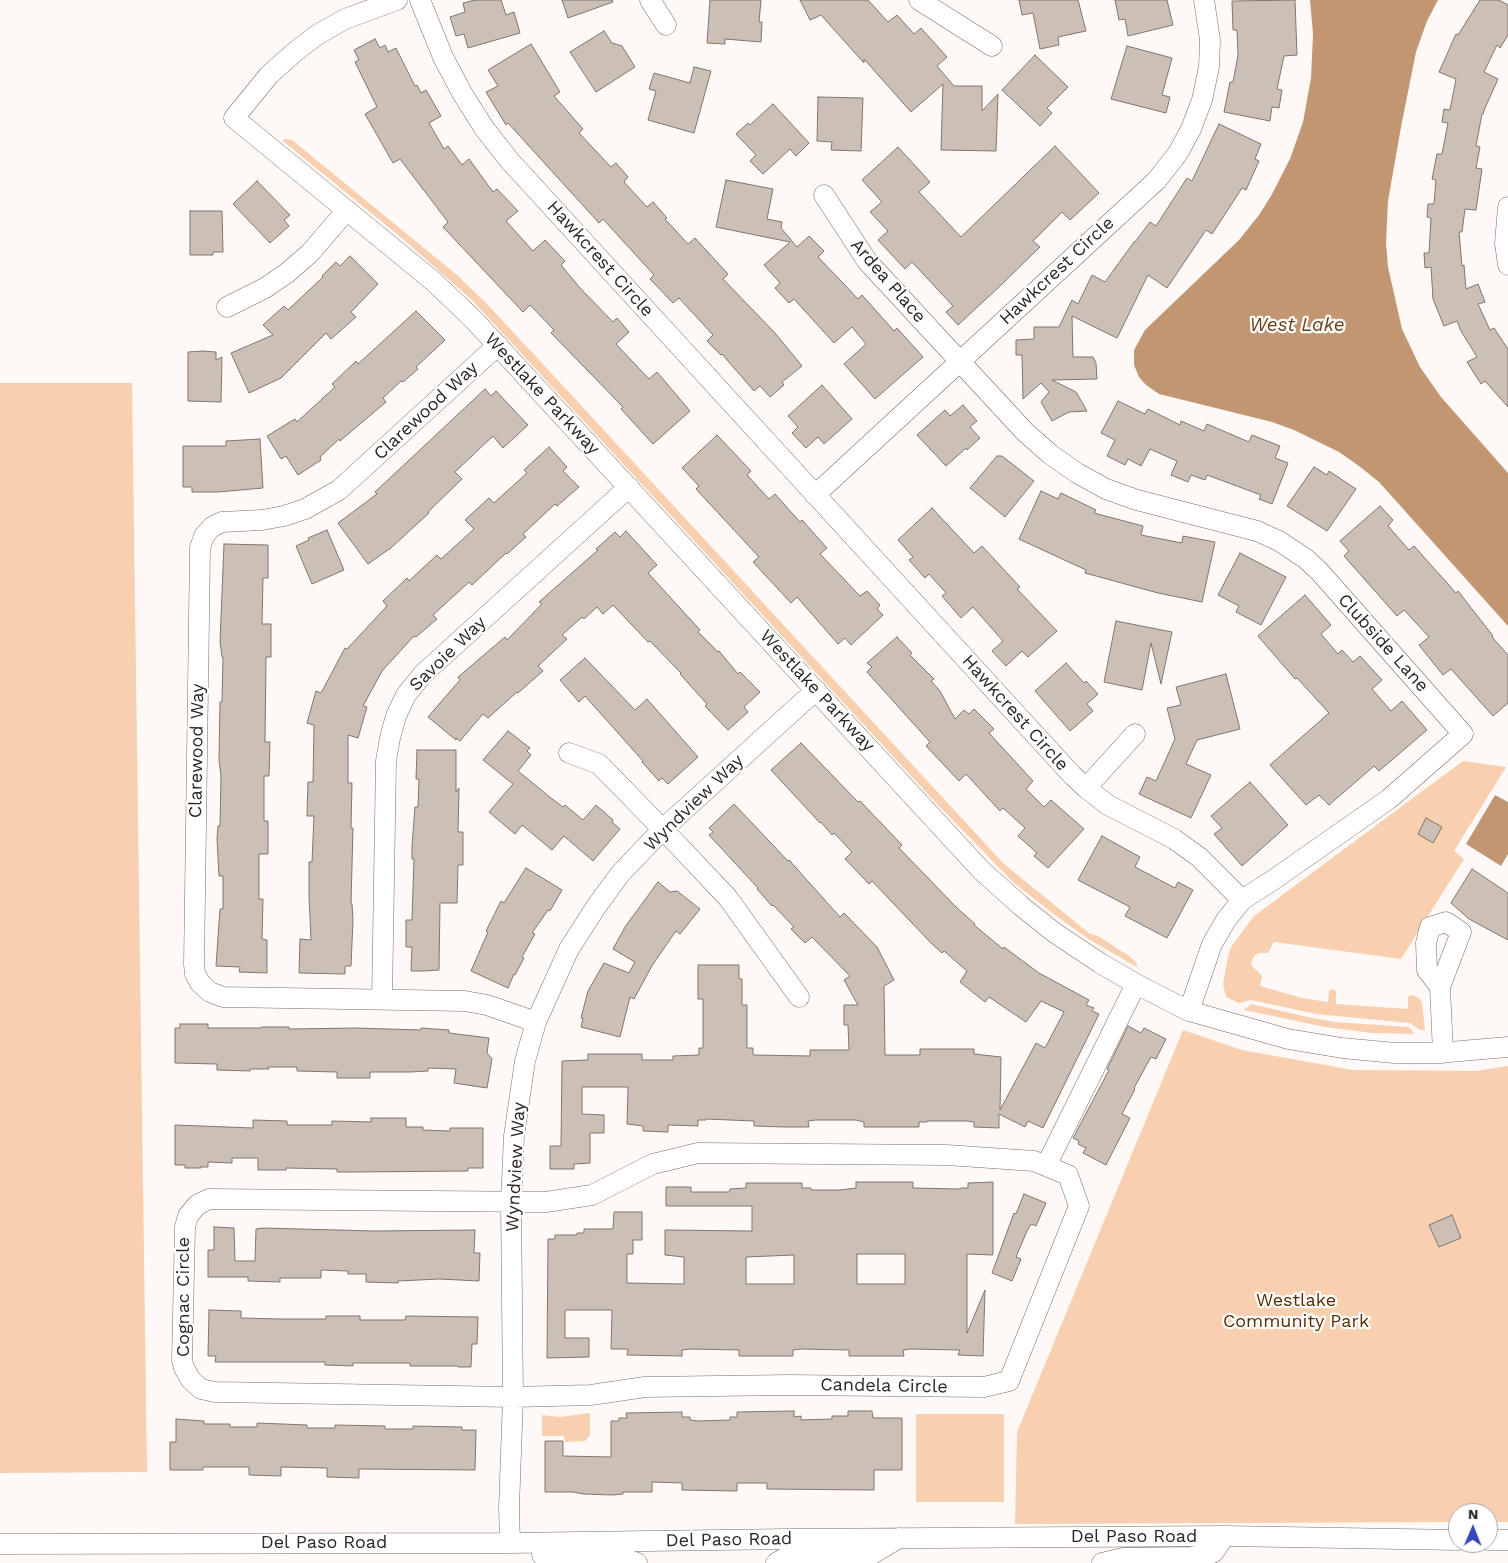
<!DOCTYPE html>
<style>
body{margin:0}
#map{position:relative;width:1508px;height:1563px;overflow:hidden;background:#fef9f6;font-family:"Work Sans",sans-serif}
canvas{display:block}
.north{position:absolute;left:1448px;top:1503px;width:50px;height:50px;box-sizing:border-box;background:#fff;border:1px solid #aaa9a7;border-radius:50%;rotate:1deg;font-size:14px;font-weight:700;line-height:20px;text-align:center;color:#2b2723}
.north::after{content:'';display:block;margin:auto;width:18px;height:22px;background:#354abc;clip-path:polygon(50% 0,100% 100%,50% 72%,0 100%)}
</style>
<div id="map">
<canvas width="1508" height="1563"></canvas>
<div class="north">N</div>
</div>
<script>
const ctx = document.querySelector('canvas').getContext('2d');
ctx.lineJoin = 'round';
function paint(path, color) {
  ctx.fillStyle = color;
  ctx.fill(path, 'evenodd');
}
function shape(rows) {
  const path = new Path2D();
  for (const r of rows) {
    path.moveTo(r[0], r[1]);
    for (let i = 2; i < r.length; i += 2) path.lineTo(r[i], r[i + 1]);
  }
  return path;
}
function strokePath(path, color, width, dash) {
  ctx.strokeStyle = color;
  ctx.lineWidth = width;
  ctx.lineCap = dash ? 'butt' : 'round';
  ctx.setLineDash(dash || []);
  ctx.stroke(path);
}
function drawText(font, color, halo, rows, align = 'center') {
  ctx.font = font + ' "Work Sans",sans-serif';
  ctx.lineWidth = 4.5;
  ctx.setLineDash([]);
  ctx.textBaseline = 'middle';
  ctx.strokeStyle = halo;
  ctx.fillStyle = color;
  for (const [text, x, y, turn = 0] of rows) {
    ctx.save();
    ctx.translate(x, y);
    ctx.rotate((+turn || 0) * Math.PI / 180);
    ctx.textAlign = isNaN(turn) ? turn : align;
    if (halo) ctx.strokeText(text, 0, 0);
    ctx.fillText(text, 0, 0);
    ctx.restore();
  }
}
paint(shape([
 [284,139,292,140,457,275,487,304,566,389,1003,863,1090,934,1098,936,1129,956,1137,964,1137,967,1090,940,1059,918,1014,883,937,804,472,300,403,239,283,141],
 [0,383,132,383,147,1472,0,1473],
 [1463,761,1506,767,1454,851,1464,859,1401,959,1274,942,1268,953,1259,953,1255,955,1251,962,1252,966,1262,976,1260,986,1302,998,1328,1002,1329,991,1333,989,1336,991,1336,1004,1408,1009,1408,996,1412,995,1419,998,1422,1003,1425,1030,1420,1030,1410,1023,1316,1014,1251,1000,1239,1003,1226,997,1223,984,1228,957,1231,947,1254,916],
 [1251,1004,1312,1018,1336,1022,1408,1027,1411,1029,1414,1034,1373,1033,1325,1027,1244,1010],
 [1183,1030,1242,1050,1353,1070,1476,1071,1508,1066,1508,1522,1488,1522,1488,1513,1458,1513,1458,1522,1015,1524,1017,1432],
 [590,1413,590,1435,585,1441,565,1442,564,1436,542,1436,542,1415,560,1417],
 [916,1414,1004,1414,1004,1502,916,1502]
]), '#f8cfaf');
paint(shape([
 [1310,0,1438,0,1427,21,1416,52,1401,127,1388,201,1386,243,1388,267,1402,329,1420,367,1441,397,1508,473,1508,626,1379,482,1359,466,1339,452,1294,430,1272,422,1159,394,1146,385,1139,377,1134,365,1134,350,1145,330,1239,240,1259,215,1271,196,1290,159,1303,122,1311,78,1313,34],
 [1495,795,1508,802,1508,854,1501,866,1466,844]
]), '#c39672');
const building = shape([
 [475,0,501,0,506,15,514,12,520,33,468,48,464,34,456,36,450,17,465,12,463,3,475,0],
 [562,0,612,0,613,2,568,18,562,0],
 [710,0,761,0,759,22,762,22,761,42,725,39,725,44,707,43,710,0],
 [800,0,868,0,888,22,897,15,914,34,921,28,947,57,937,66,954,86,982,86,982,111,998,94,996,151,941,150,943,84,911,112,864,59,864,63,821,15,810,20,800,0],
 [1019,0,1078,0,1086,31,1058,37,1059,45,1040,49,1033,13,1022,15,1019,0],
 [1115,0,1167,0,1173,25,1128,36,1125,19,1119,20,1115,0],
 [1295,0,1297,55,1284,56,1277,89,1282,90,1279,108,1272,107,1270,121,1224,112,1230,82,1233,82,1238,55,1237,30,1233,30,1232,1,1295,0],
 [1480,0,1499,0,1508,5,1508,35,1500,48,1497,45,1484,72,1498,79,1485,108,1483,114,1482,114,1476,146,1480,147,1476,168,1482,169,1476,210,1465,209,1462,232,1459,232,1462,266,1464,265,1466,289,1478,284,1485,302,1478,304,1490,330,1494,328,1508,349,1508,407,1485,381,1481,384,1467,362,1477,357,1461,331,1457,321,1444,326,1433,299,1431,267,1425,268,1424,253,1429,253,1431,218,1427,217,1428,204,1434,204,1436,180,1432,179,1437,154,1442,154,1448,123,1442,122,1444,109,1450,110,1456,79,1439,72,1456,34,1458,35,1480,0],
 [604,31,612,43,622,46,635,67,596,92,570,52,604,31],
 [375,39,380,48,385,45,388,52,396,48,415,86,417,85,421,93,426,90,441,116,429,123,444,149,448,146,462,165,469,159,493,192,497,189,518,211,506,221,533,251,545,240,565,261,561,265,580,288,613,322,617,318,629,332,616,344,649,379,657,372,690,411,653,444,621,409,623,407,551,333,554,330,530,305,523,312,443,227,448,222,400,159,393,163,365,114,377,107,355,62,359,60,354,50,375,39],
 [531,44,560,92,554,96,583,129,579,133,611,167,616,163,628,177,624,182,647,207,653,202,667,218,665,219,688,244,695,238,728,274,723,279,775,333,802,366,782,382,784,385,770,397,760,386,754,391,722,354,721,355,707,341,713,335,679,298,673,303,650,279,654,275,603,219,599,223,508,123,506,125,486,92,498,86,488,70,531,44],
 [1127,46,1172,58,1162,95,1170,97,1166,113,1111,99,1127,46],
 [1035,55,1068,87,1047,108,1052,113,1040,126,1002,90,1035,55],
 [694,67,711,71,694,133,648,120,656,91,649,89,654,73,690,83,694,67],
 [818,97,863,98,861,151,831,150,832,142,817,141,818,97],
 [773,104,809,143,796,156,790,149,763,174,750,161,756,155,736,134,748,123,750,125,773,104],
 [1219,124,1261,144,1255,159,1259,161,1246,190,1242,188,1212,234,1206,230,1167,288,1148,275,1117,338,1072,316,1073,357,1093,357,1096,363,1097,379,1052,380,1076,392,1087,411,1069,412,1052,421,1041,402,1049,392,1041,383,1023,399,1022,355,1016,355,1016,340,1034,339,1034,327,1059,327,1072,300,1078,304,1092,275,1105,282,1134,242,1135,242,1150,222,1156,226,1187,178,1192,181,1219,124],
 [1055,146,1099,193,1070,220,1062,212,1033,241,1040,247,998,288,958,325,946,312,953,306,912,262,905,269,878,240,888,231,870,212,882,202,862,180,898,147,930,182,919,192,961,237,1055,146],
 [726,180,773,189,767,219,782,222,781,228,797,247,809,236,824,251,818,257,843,283,858,299,862,295,894,331,897,328,923,357,875,399,844,364,866,344,852,327,834,343,794,299,789,303,775,288,780,283,764,265,790,242,716,227,726,180],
 [257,181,290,215,284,220,289,226,270,243,233,204,257,181],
 [190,211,222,211,223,252,213,252,213,255,190,255,190,211],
 [350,256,378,284,351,312,356,317,331,339,326,333,281,378,249,393,231,353,273,335,263,325,284,306,288,310,323,277,322,276,336,262,340,266,350,256],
 [416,311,445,340,416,367,418,369,403,382,401,381,383,398,386,402,340,441,339,439,320,457,321,460,298,475,286,456,281,459,267,436,295,419,297,422,335,387,332,384,356,361,358,364,416,311],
 [203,351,216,352,216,360,222,357,221,402,188,401,188,352,203,351],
 [822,385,852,419,824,444,818,437,806,448,792,433,798,427,788,416,822,385],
 [485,389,491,396,496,391,528,425,503,448,493,436,455,472,462,479,428,512,429,513,392,547,368,564,338,523,377,494,375,492,485,389],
 [1118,401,1145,414,1148,409,1180,425,1181,421,1204,431,1207,424,1249,442,1252,435,1280,446,1275,458,1288,463,1272,504,1259,499,1261,495,1207,475,1205,480,1191,475,1188,482,1171,475,1177,461,1150,449,1141,466,1128,459,1125,465,1107,456,1115,440,1101,433,1118,401],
 [963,405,977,421,970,427,980,438,967,450,966,448,946,466,917,435,945,410,950,416,963,405],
 [717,435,751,471,747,475,769,499,775,494,800,522,802,520,827,548,820,554,860,596,867,591,880,605,877,609,883,615,851,645,845,638,838,644,797,597,791,603,753,562,759,557,696,489,699,486,682,468,717,435],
 [260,439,263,488,218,492,192,492,192,487,183,487,183,446,226,446,226,441,260,439],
 [549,447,567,467,563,471,579,487,557,506,555,504,523,534,526,537,507,554,506,553,472,585,469,582,433,615,437,619,416,637,414,636,382,671,363,706,367,707,358,738,348,735,348,783,352,783,351,828,353,828,351,904,352,904,353,920,351,966,345,966,345,974,299,973,300,939,311,940,309,896,309,862,312,862,314,816,307,816,308,782,313,782,314,725,307,723,316,691,321,693,345,648,347,649,387,606,383,601,407,578,409,581,437,555,441,559,474,529,465,520,489,498,494,503,527,473,524,470,549,447],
 [997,456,1002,456,1034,481,1005,517,970,488,997,456],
 [1314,467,1327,475,1329,471,1356,489,1327,531,1287,506,1314,467],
 [1041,491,1058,499,1061,493,1096,510,1094,513,1143,526,1141,535,1182,543,1183,536,1215,542,1202,602,1158,593,1085,573,1086,570,1019,539,1041,491],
 [1380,506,1393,520,1388,526,1409,550,1414,546,1456,593,1458,591,1493,636,1492,637,1508,655,1508,703,1493,716,1451,669,1443,675,1419,645,1429,637,1404,610,1397,616,1344,556,1349,551,1340,541,1380,506],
 [932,508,974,553,982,546,1020,587,1017,589,1057,631,1028,657,1022,651,1006,666,992,651,1003,641,973,607,961,618,942,596,946,593,929,574,925,578,909,560,913,557,898,540,932,508],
 [327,530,344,570,312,584,296,546,309,540,308,538,327,530],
 [626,531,657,565,648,573,700,630,698,632,718,652,719,651,738,674,740,672,760,692,744,707,748,712,728,730,705,706,707,704,680,674,681,673,650,641,648,642,613,605,603,614,597,607,584,619,582,617,562,635,567,639,538,666,543,671,518,693,517,692,488,718,483,714,460,741,456,738,456,740,428,717,460,680,458,677,505,637,507,640,542,604,539,602,598,550,596,549,615,532,620,537,626,531],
 [224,544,268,545,268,578,263,578,262,624,271,624,271,657,266,657,265,742,270,742,269,776,264,776,264,821,268,821,268,854,259,854,259,899,263,899,262,939,267,940,267,973,239,972,240,967,216,966,220,909,223,909,223,876,219,876,217,839,218,826,220,826,221,776,219,760,220,702,222,702,223,657,222,657,220,642,224,544],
 [1240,553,1286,577,1261,625,1236,612,1239,606,1218,595,1240,553],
 [1305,595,1331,625,1321,634,1338,654,1342,650,1353,662,1360,656,1382,680,1372,689,1391,711,1402,701,1427,730,1379,771,1374,766,1329,805,1319,795,1306,805,1270,765,1329,713,1297,678,1295,679,1258,636,1305,595],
 [1116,621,1172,632,1161,684,1151,643,1142,690,1104,682,1116,621],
 [897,637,912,653,910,655,934,679,931,681,940,691,955,719,964,710,969,714,974,709,994,729,989,733,1033,781,1026,789,1044,807,1051,800,1084,829,1048,868,1034,856,1037,853,1018,836,1025,828,1003,808,1000,811,966,774,959,781,926,746,930,742,867,672,872,667,867,663,897,637],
 [585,658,635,710,647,699,698,757,668,784,662,778,659,781,642,762,643,761,585,696,579,702,560,680,585,658],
 [1066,663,1084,683,1086,681,1098,694,1087,704,1093,711,1070,731,1035,691,1066,663],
 [1226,674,1240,729,1197,740,1186,764,1211,775,1191,818,1139,794,1147,777,1156,781,1175,739,1167,708,1181,705,1176,687,1226,674],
 [508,731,530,748,527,751,531,755,518,771,551,798,563,807,565,805,583,820,596,805,613,820,612,822,620,829,593,861,564,836,552,850,522,825,515,834,489,812,513,784,483,760,508,731],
 [801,743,858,802,860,801,902,845,899,848,957,908,975,924,974,925,1003,949,1004,947,1039,973,1089,1000,1086,1005,1094,1008,1092,1011,1099,1014,1043,1128,1028,1121,1025,1127,999,1114,999,1128,974,1127,974,1122,967,1121,927,1121,927,1122,919,1122,919,1127,864,1127,864,1122,856,1120,816,1120,808,1121,809,1127,784,1127,754,1126,754,1121,706,1119,706,1120,698,1120,698,1126,668,1125,668,1132,643,1131,643,1126,627,1124,628,1087,582,1087,582,1114,604,1115,604,1133,590,1133,590,1163,574,1164,574,1169,550,1169,550,1146,561,1146,562,1061,588,1060,588,1054,642,1054,642,1060,673,1060,673,1056,699,1055,699,1048,703,1048,703,999,698,999,698,965,739,965,739,979,742,979,742,1005,747,1005,747,1048,753,1048,753,1055,810,1056,810,1050,849,1050,848,1025,844,1025,844,1005,858,1005,844,980,850,976,812,937,805,943,791,929,794,927,773,905,772,906,757,889,758,888,709,835,713,832,709,828,734,804,788,861,789,860,840,917,844,913,877,947,894,980,884,986,885,1055,920,1055,920,1049,974,1049,974,1054,1001,1057,1000,1110,1036,1043,1045,1048,1064,1012,1041,1001,1026,1022,989,997,985,1002,960,982,967,971,944,951,942,953,931,943,872,881,869,884,845,859,852,852,834,833,832,835,821,822,820,823,771,770,801,743],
 [417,750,456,750,456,792,459,788,458,832,463,832,463,865,458,865,457,903,440,903,439,970,424,971,411,971,412,947,406,947,406,920,412,920,414,859,412,859,412,846,415,807,418,807,419,779,416,779,417,750],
 [1250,782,1288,825,1242,866,1214,834,1222,828,1211,816,1250,782],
 [1426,818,1442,827,1433,843,1418,834,1426,818],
 [1102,836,1140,857,1135,867,1175,888,1178,882,1193,890,1167,938,1125,916,1130,907,1078,880,1102,836],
 [526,868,562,890,550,911,548,910,532,933,535,934,522,957,524,958,515,975,514,974,508,988,471,971,488,932,486,931,501,901,504,903,526,868],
 [1472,869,1508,893,1508,940,1469,919,1451,903,1472,869],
 [658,882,670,892,677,891,700,909,680,934,676,931,653,964,634,999,630,997,620,1037,581,1027,583,1018,581,1018,588,991,604,963,629,973,635,962,613,949,625,927,658,882],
 [180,1024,208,1024,208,1028,261,1028,261,1027,289,1027,289,1029,356,1028,421,1030,421,1028,449,1030,449,1033,489,1038,487,1053,492,1059,487,1088,454,1083,456,1069,428,1068,428,1071,410,1072,370,1072,370,1078,337,1078,337,1072,297,1071,297,1067,268,1067,269,1069,250,1069,250,1071,217,1070,217,1064,175,1063,175,1028,180,1028,180,1024],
 [1128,1026,1141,1033,1144,1028,1166,1039,1156,1059,1151,1057,1134,1088,1135,1089,1122,1114,1130,1118,1106,1165,1083,1153,1086,1148,1078,1144,1079,1141,1073,1138,1109,1070,1107,1069,1128,1026],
 [371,1118,406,1118,406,1127,423,1127,423,1130,450,1131,450,1128,483,1128,483,1168,468,1168,468,1171,352,1172,337,1172,337,1169,286,1168,286,1170,258,1170,258,1158,232,1158,232,1163,208,1162,208,1167,200,1167,201,1168,185,1168,185,1165,175,1165,175,1125,253,1128,253,1120,287,1121,287,1125,332,1125,332,1121,371,1122,371,1118],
 [856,1182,913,1182,913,1188,961,1189,961,1188,968,1188,968,1183,993,1182,993,1255,967,1254,967,1333,985,1290,983,1356,958,1355,960,1350,911,1349,903,1350,904,1356,849,1356,849,1350,801,1349,793,1350,793,1356,739,1356,739,1350,690,1349,682,1350,682,1356,627,1355,628,1349,611,1349,612,1310,566,1310,565,1312,565,1338,589,1338,589,1357,547,1358,548,1239,555,1239,555,1235,577,1235,577,1233,584,1233,584,1229,613,1229,614,1212,642,1212,642,1240,633,1240,633,1254,627,1254,627,1283,684,1284,684,1257,665,1255,665,1230,752,1231,752,1206,666,1206,666,1187,691,1187,691,1192,729,1192,730,1189,746,1188,746,1183,802,1183,802,1188,811,1188,811,1190,840,1190,856,1188,856,1182],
 [857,1254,905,1254,905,1284,857,1284,857,1254],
 [794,1255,794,1284,746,1284,746,1257,794,1255],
 [1024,1194,1046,1203,1036,1226,1031,1224,1027,1231,1016,1257,1021,1259,1012,1281,992,1273,1014,1213,1016,1214,1024,1194],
 [1452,1215,1461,1238,1439,1247,1429,1225,1452,1215],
 [214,1227,234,1228,235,1261,255,1261,256,1229,263,1228,374,1231,475,1230,474,1253,480,1253,479,1281,439,1279,398,1281,398,1283,366,1282,366,1274,348,1274,348,1271,321,1270,321,1278,280,1278,280,1282,248,1281,248,1277,208,1277,208,1250,214,1250,214,1227],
 [209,1310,241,1311,241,1318,280,1319,326,1319,326,1316,360,1316,360,1320,405,1320,406,1316,478,1317,477,1344,472,1344,471,1367,458,1367,458,1366,410,1366,410,1363,353,1363,353,1366,325,1365,325,1362,215,1362,216,1356,208,1356,209,1310],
 [794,1411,794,1417,801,1416,801,1420,832,1419,832,1416,848,1416,848,1411,872,1411,873,1418,902,1418,902,1470,874,1470,874,1490,767,1489,767,1483,737,1483,737,1491,682,1490,682,1483,652,1482,652,1492,623,1492,623,1494,612,1495,584,1494,573,1492,545,1492,545,1441,563,1441,563,1456,611,1457,611,1421,619,1421,619,1418,627,1418,626,1413,682,1412,682,1417,690,1417,690,1420,698,1421,730,1420,730,1417,737,1417,737,1412,794,1411],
 [176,1419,204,1421,204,1424,230,1424,230,1427,257,1427,257,1423,307,1425,307,1428,335,1428,335,1425,385,1426,385,1429,413,1429,413,1426,462,1427,462,1430,476,1430,475,1470,359,1469,359,1478,327,1477,327,1468,281,1467,281,1476,249,1475,249,1467,203,1467,203,1470,170,1470,170,1442,176,1442,176,1419]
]);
paint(building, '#cbbfb6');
strokePath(building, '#81766e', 1);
const minor = shape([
 [397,0,345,19,317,35,296,51,269,75,234,118,433,281,473,319,981,870,1021,906,1055,933,1100,963,1136,984,1189,1011,1288,1039,1342,1048,1395,1053,1438,1053,1508,1047],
 [420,0,443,57,462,93,484,128,509,160,1072,775,1086,788,1108,805,1174,839,1199,857,1242,900],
 [650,0,666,25],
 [919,0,992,46],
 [824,195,867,261,1025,432,1050,454,1077,473,1106,489,1137,500,1257,531,1279,541,1306,559,1319,571,1463,734,1389,799,1273,880,1242,900,1226,920,1212,944,1189,1011],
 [1508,207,1505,243,1508,265],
 [227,307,265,288,287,273,310,253,347,210],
 [498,345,339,490,305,509,284,516,262,520,222,522,212,527,204,536,200,548,194,964,195,974,201,984,210,992,223,997,465,1001,487,1005,536,1022],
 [815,495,1157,180,1178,153,1191,129,1202,100,1209,67,1210,40,1204,0],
 [569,753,599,764,677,844,728,898,799,997],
 [1086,788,1135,734],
 [1440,987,1427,970,1426,943,1430,927,1446,922,1461,932,1440,987,1443,1053],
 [382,999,386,761,390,738,396,716,406,695,423,674,629,487],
 [698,1153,947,1155,1034,1161,1068,1175,1079,1206,1009,1381,984,1387,788,1385,645,1387,591,1395,513,1397,215,1392,201,1389,191,1380,184,1368,182,1360,185,1227,188,1216,197,1205,209,1199,546,1202,592,1195,653,1164,698,1153],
 [1046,1166,1136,984],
 [1488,1540,1508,1540],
 [510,1543,509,1508,513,1397,511,1203,514,1136,525,1061,536,1022,569,949,596,907,620,874,663,829,816,690],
 [0,1544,510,1543,787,1539,1225,1536,1458,1540],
 [542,1555,624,1558,637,1563],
 [776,1563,785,1558,869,1556,899,1538],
 [1102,1563,1123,1558,1191,1557,1213,1553,1225,1536]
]);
strokePath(minor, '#786d65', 21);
strokePath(minor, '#fff', 20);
drawText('18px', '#2b2723', '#fff', [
 ["Hawkcrest Circle",600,259,48],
 ["Hawkcrest Circle",1057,271,-43],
 ["Ardea Place",888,281,49],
 ["Westlake Parkway",542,394,47],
 ["Clarewood Way",426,411,-43],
 ["Clubside Lane",1383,643,48],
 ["Savoie Way",448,654,-44],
 ["Westlake Parkway",817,691,47],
 ["Hawkcrest Circle",1015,713,48],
 ["Clarewood Way",197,751,-89],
 ["Wyndview Way",694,803,-44],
 ["Wyndview Way",516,1167,-87],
 ["Cognac Circle",184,1297,-90],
 ["Candela Circle",884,1386,1],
 ["Del Paso Road",1134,1537],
 ["Del Paso Road",729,1540,-1],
 ["Del Paso Road",324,1543]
]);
drawText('18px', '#582d00', '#fff', [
 ["Westlake",1296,1301],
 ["Community Park",1296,1322]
]);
drawText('italic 19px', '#6c4016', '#fff', [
 ["West Lake",1297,325]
]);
</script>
